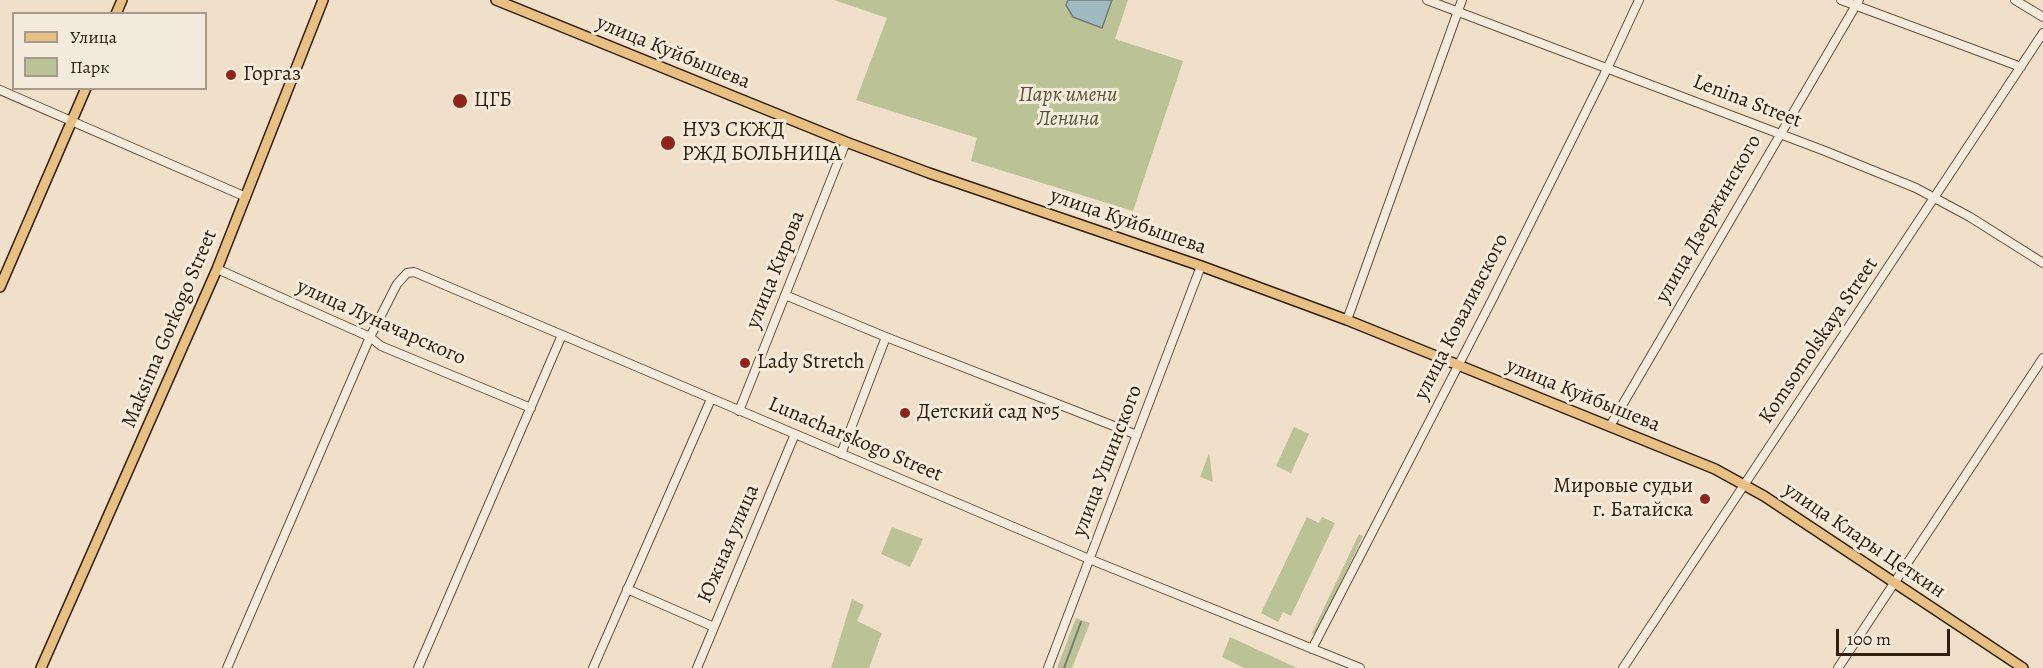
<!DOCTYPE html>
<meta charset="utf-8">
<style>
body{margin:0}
#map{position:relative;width:2043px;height:668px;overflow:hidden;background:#f0e0c9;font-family:Alegreya,serif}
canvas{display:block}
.legend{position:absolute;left:12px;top:12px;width:195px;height:78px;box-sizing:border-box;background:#f5ebdc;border:2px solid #a79a8a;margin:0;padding:8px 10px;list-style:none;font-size:18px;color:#31200e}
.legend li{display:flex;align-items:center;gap:12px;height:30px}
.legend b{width:30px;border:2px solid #a79a8a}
.scale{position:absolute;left:1836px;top:629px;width:114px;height:27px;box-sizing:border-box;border:3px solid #31200e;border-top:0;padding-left:8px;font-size:18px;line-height:21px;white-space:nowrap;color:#31200e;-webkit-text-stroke:4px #f5ebdc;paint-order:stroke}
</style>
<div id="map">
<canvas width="2043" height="668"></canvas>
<ul class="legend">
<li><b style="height:8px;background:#e8c084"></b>Улица</li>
<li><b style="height:16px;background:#bbc296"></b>Парк</li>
</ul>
<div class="scale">100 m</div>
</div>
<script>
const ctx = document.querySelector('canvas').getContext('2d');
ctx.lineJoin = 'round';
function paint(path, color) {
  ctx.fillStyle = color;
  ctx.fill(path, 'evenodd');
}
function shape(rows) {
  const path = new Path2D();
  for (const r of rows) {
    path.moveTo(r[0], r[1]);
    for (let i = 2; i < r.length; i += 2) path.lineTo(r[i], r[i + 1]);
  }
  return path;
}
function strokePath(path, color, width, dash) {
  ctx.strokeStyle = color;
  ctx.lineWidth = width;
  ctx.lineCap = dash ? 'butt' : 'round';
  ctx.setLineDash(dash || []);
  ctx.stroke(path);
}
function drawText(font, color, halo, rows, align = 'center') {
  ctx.font = font + ' Alegreya,serif';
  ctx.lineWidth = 6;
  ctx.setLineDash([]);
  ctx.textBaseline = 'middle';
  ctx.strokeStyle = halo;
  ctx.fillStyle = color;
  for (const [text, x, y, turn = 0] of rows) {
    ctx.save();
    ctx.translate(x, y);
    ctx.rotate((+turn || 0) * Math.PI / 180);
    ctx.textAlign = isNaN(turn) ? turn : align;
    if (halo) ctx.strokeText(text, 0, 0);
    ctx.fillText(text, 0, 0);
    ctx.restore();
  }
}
paint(shape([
 [834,0,1128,0,1115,39,1183,61,1133,211,971,161,977,138,856,100,887,18],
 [1294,427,1309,434,1291,473,1276,466],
 [1209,453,1213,482,1200,477],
 [1307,517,1319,523,1322,517,1335,523,1291,616,1283,612,1278,622,1261,613],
 [892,527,923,539,910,567,881,554],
 [1359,534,1363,536,1316,635,1312,633],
 [852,599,864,605,857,621,882,633,869,668,831,668],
 [1076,618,1090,623,1072,668,1057,668],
 [1230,637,1297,668,1244,668,1222,657]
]), '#bbc296');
const water = shape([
 [1068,0,1112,0,1102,28,1073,17,1066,5,1068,0]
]);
paint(water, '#9fbac1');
strokePath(water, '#737c79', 1.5);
strokePath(shape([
 [1064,668,1081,622]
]), '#737c79', 2);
const minor = shape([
 [1427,0,1825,151,1916,188,1970,217,2043,263],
 [1841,0,2021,67],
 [2015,0,2043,17],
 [0,90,246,197],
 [217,269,370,337,381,346,531,408],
 [785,295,886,337,1137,435],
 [1347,320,1462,0],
 [739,411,846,142],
 [1610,426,1859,0],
 [841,454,886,337],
 [627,589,714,627],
 [1312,649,1492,300,1607,69,1639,0],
 [227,668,370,337,397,284,407,273,414,272,1089,559,1360,668],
 [418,668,562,335],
 [593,668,711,399],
 [697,668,795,434],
 [1048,668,1201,266],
 [1623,668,2043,33],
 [1838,668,2043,358]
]);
const major = shape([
 [496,0,846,142,929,173,1201,266,1347,320,1715,469,1764,496,2023,668],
 [116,14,122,0],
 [0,287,86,88],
 [41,668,217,269,323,0]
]);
strokePath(minor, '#61503d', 10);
strokePath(major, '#31200e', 12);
strokePath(minor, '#f5ebdc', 8);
strokePath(major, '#e8c084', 9);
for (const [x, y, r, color] of [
 [231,75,6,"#8f2418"],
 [460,101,8,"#8f2418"],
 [668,143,8,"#8f2418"],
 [745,363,6,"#8f2418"],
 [905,413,6,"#8f2418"],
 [1705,499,6,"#8f2418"]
]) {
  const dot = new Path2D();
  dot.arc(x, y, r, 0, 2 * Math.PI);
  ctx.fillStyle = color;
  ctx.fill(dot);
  strokePath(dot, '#f5ebdc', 2);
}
drawText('21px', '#31200e', '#f5ebdc', [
 ["улица Куйбышева",673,53,22],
 ["Lenina Street",1747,102,21],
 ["улица Дзержинского",1709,219,-60],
 ["улица Куйбышева",1128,222,19],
 ["улица Кирова",776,270,-68],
 ["улица Коваливского",1462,317,-63],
 ["улица Луначарского",381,323,24],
 ["Maksima Gorkogo Street",170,329,-67],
 ["Komsomolskaya Street",1819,341,-56],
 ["улица Куйбышева",1583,396,22],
 ["Lunacharskogo Street",855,440,23],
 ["улица Ушинского",1108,461,-69],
 ["улица Клары Цеткин",1864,541,34],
 ["Южная улица",729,544,-67]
]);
drawText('21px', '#31200e', '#f5ebdc', [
 ["Горгаз",243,75],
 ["ЦГБ",474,101],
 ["НУЗ СКЖД",682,131],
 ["РЖД БОЛЬНИЦА",682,155],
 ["Lady Stretch",757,363],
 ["Детский сад №5",917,413],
 ["Мировые судьи",1693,487,"right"],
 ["г. Батайска",1693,511,"right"]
], 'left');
drawText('italic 21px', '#5a5137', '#f5ebdc', [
 ["Парк имени",1068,96],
 ["Ленина",1068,120]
]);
</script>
